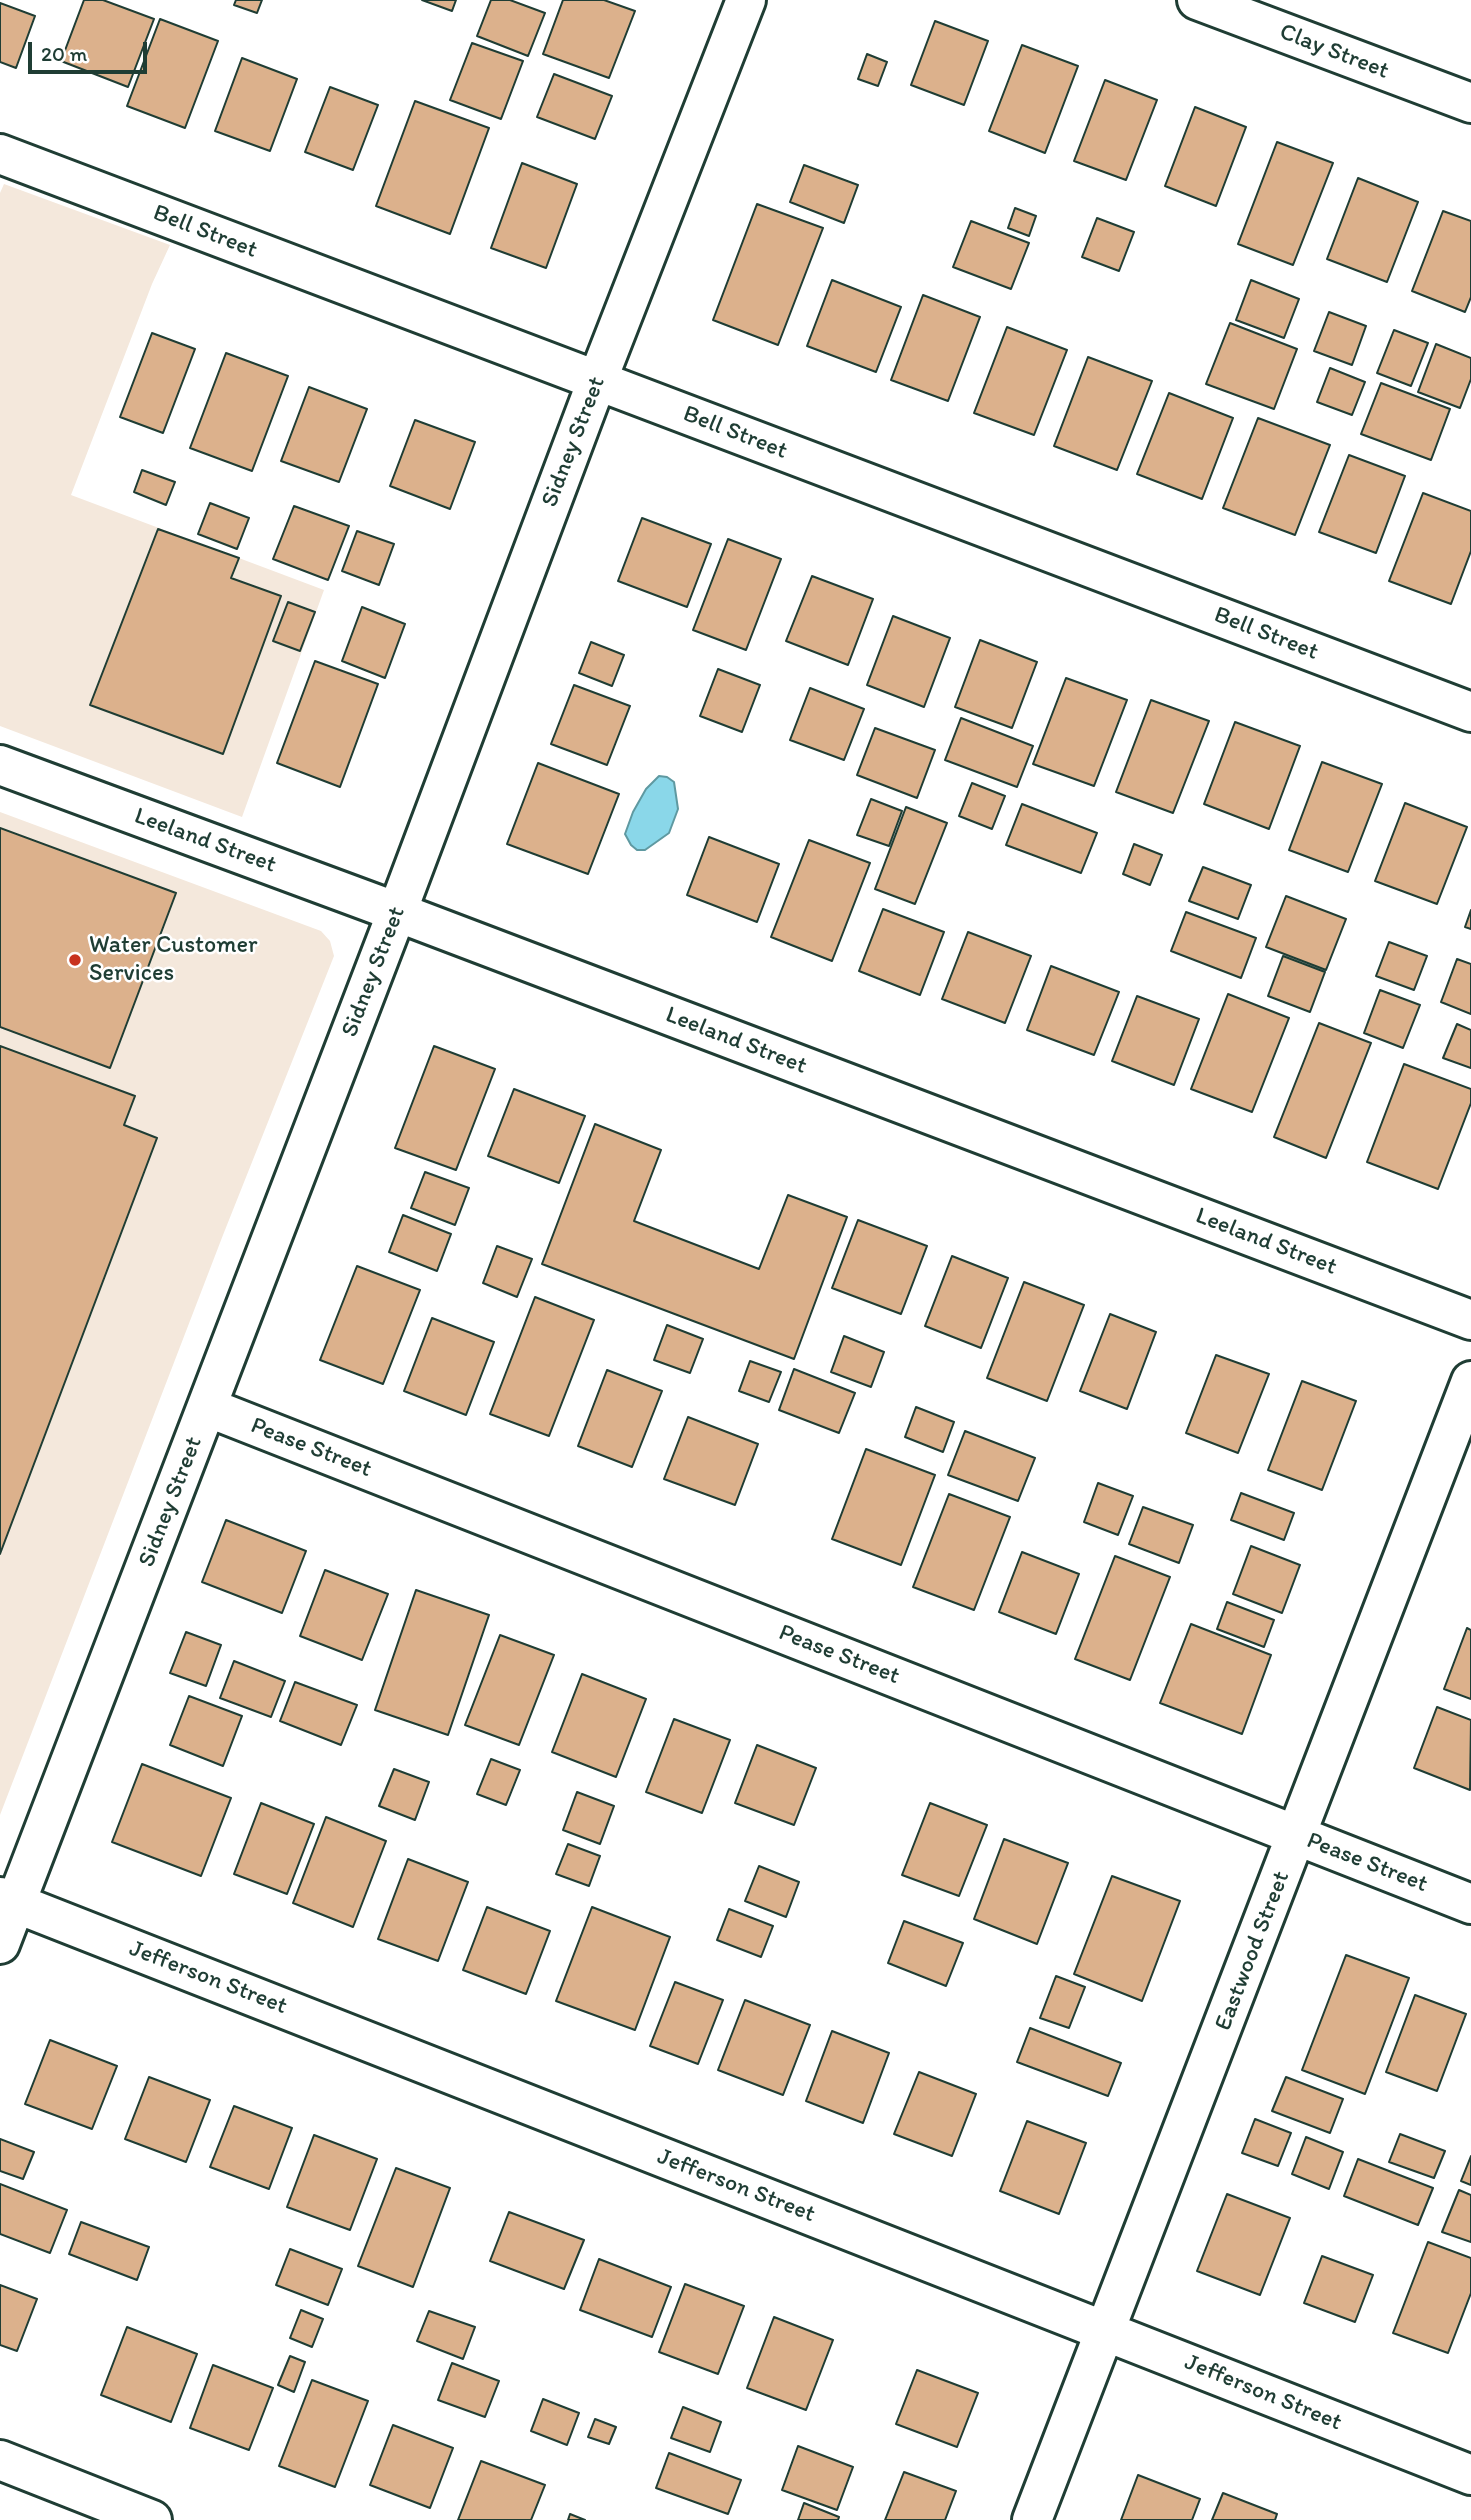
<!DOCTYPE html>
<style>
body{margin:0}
#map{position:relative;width:1471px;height:2520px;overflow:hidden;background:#fff;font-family:Itim,sans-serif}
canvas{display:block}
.scale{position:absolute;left:28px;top:42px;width:119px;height:32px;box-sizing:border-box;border:4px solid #1f3d34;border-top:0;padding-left:9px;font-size:21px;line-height:24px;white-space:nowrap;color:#1f3d34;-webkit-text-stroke:5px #fff;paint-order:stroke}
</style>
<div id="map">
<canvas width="1471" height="2520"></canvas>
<div class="scale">20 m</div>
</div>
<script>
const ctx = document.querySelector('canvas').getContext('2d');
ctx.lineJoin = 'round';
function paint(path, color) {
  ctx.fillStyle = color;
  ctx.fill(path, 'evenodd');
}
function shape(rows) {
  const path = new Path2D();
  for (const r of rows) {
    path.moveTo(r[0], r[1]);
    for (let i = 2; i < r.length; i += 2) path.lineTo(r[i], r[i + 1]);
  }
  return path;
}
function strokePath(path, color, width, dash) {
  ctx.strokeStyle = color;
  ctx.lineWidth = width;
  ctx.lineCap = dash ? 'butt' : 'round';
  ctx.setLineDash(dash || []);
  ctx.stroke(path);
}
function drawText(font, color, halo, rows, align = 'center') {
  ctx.font = font + ' Itim,sans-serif';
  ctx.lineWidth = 5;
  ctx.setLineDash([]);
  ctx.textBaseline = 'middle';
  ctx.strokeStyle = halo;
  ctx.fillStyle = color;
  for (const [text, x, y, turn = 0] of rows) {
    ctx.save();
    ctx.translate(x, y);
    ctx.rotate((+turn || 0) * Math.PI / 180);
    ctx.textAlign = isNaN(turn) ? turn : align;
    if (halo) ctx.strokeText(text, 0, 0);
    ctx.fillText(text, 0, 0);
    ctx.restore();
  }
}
paint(shape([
 [4,184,170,245,152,284,71,495,324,590,242,817,0,726,0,193],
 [0,812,321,931,330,941,334,956,223,1235,0,1815]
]), '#f4e8dc');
const water = shape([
 [659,776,667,777,674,782,678,809,669,833,645,850,637,850,631,845,625,834,633,812,646,789,659,776]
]);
paint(water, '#8ad7e9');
strokePath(water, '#5f99a1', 2);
const building = shape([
 [84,0,103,0,154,19,128,87,61,61,84,0],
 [236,0,262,0,257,13,234,5,236,0],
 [422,0,456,0,452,11,422,0],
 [491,0,510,0,545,13,528,56,477,36,491,0],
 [563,0,604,0,635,11,609,78,543,54,563,0],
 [0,3,35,16,16,68,0,62,0,3],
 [160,19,218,41,185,128,127,106,160,19],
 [935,21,988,41,964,105,911,85,935,21],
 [472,43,523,61,501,119,450,100,472,43],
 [1022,45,1078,66,1045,153,989,131,1022,45],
 [867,54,887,62,878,86,858,79,867,54],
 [242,58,297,79,270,151,215,131,242,58],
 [554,74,612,96,595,139,537,117,554,74],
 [1105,80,1157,100,1126,180,1074,161,1105,80],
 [330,87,378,105,353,170,305,152,330,87],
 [415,101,489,128,450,234,376,206,415,101],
 [1195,107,1246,127,1216,206,1165,186,1195,107],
 [1277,142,1333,163,1293,265,1238,244,1277,142],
 [522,163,577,184,546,268,491,248,522,163],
 [804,165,858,185,844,223,790,202,804,165],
 [1358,178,1418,202,1387,282,1327,259,1358,178],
 [757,204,823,228,778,345,713,320,757,204],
 [1015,208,1036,216,1029,236,1008,228,1015,208],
 [1443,211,1471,221,1471,297,1465,312,1412,291,1443,211],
 [1097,218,1134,232,1119,271,1082,257,1097,218],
 [971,221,1029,243,1011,289,953,267,971,221],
 [832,280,901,307,876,372,807,346,832,280],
 [1251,280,1299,299,1284,338,1236,320,1251,280],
 [923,295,980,317,948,401,891,380,923,295],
 [1329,312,1366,326,1352,365,1314,351,1329,312],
 [1230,323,1297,349,1274,409,1206,384,1230,323],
 [1007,327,1067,350,1034,435,974,413,1007,327],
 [1394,330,1428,343,1411,386,1377,373,1394,330],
 [152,333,195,349,163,433,120,417,152,333],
 [1436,344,1471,358,1471,379,1460,408,1418,392,1436,344],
 [226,353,288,376,252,471,190,448,226,353],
 [1088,357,1152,381,1117,470,1054,446,1088,357],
 [1330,368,1365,382,1352,415,1317,402,1330,368],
 [1381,383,1450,409,1431,460,1361,434,1381,383],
 [309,387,367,409,339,482,281,461,309,387],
 [1169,393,1233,418,1202,499,1137,474,1169,393],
 [1258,418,1330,445,1295,535,1223,508,1258,418],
 [415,420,475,442,450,509,390,486,415,420],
 [1349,455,1405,476,1376,553,1319,532,1349,455],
 [142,470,175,482,166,505,134,492,142,470],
 [1423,493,1471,511,1471,551,1451,604,1389,581,1423,493],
 [210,503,249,518,237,549,198,534,210,503],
 [294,506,349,526,328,580,273,559,294,506],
 [642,518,711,544,687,607,618,581,642,518],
 [158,529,239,558,231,578,281,596,223,754,90,705,158,529],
 [357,531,394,544,379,585,342,571,357,531],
 [728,539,781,559,746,650,693,630,728,539],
 [812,576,873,599,848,665,786,641,812,576],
 [288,602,315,612,300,651,273,641,288,602],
 [362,607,405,624,385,678,342,661,362,607],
 [893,616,950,638,924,707,867,685,893,616],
 [980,640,1037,662,1012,728,955,707,980,640],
 [591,642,624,655,612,686,579,673,591,642],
 [315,661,378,684,340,787,277,763,315,661],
 [718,669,760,685,742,732,700,716,718,669],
 [1066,678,1127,700,1094,786,1033,764,1066,678],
 [574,685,630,706,607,765,551,744,574,685],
 [810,688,864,709,844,760,790,740,810,688],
 [1151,700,1209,721,1173,813,1116,792,1151,700],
 [961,718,1033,746,1017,787,945,760,961,718],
 [1235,722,1300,746,1269,829,1204,804,1235,722],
 [875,728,935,750,917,798,857,775,875,728],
 [1322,762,1382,784,1348,872,1289,850,1322,762],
 [538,763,619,794,588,874,507,844,538,763],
 [972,783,1005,796,992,829,959,816,972,783],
 [871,799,902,811,889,846,857,835,871,799],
 [1405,803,1467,827,1437,904,1375,881,1405,803],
 [1022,804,1097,833,1081,873,1006,845,1022,804],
 [906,807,947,823,915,904,875,889,906,807],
 [0,828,176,893,110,1068,0,1027,0,828],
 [709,837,779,864,757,922,687,895,709,837],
 [809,840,870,863,832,961,771,937,809,840],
 [1134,844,1162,855,1150,885,1123,874,1134,844],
 [1203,867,1251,885,1238,919,1189,901,1203,867],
 [1286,896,1346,919,1326,970,1266,947,1286,896],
 [883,909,944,932,920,995,859,971,883,909],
 [1471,910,1471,929,1465,927,1471,910],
 [1186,912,1256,938,1241,978,1171,951,1186,912],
 [968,932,1031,956,1005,1023,942,999,968,932],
 [1389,942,1427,956,1414,990,1376,976,1389,942],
 [1283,956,1325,972,1310,1012,1268,996,1283,956],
 [1457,959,1471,964,1471,1014,1441,1002,1457,959],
 [1051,966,1119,992,1094,1055,1027,1030,1051,966],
 [1380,990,1420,1005,1403,1048,1364,1033,1380,990],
 [1228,994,1289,1018,1252,1112,1191,1089,1228,994],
 [1137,996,1199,1019,1174,1085,1112,1061,1137,996],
 [1319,1023,1371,1043,1326,1158,1274,1137,1319,1023],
 [1457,1024,1471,1030,1471,1068,1443,1058,1457,1024],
 [0,1046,135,1096,124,1125,157,1138,0,1554,0,1046],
 [434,1046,495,1069,456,1170,395,1148,434,1046],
 [1404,1064,1471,1089,1471,1103,1438,1189,1367,1162,1404,1064],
 [514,1089,585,1116,559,1183,488,1156,514,1089],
 [595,1124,661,1150,634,1221,759,1269,788,1195,847,1217,794,1359,542,1264,595,1124],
 [425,1172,469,1188,455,1225,411,1208,425,1172],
 [403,1215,451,1234,437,1271,389,1252,403,1215],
 [858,1220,927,1246,901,1314,832,1288,858,1220],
 [497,1246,532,1259,517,1297,483,1283,497,1246],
 [952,1256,1008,1278,981,1348,925,1326,952,1256],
 [357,1266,420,1290,383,1384,320,1360,357,1266],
 [1024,1282,1084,1305,1047,1401,987,1378,1024,1282],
 [535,1297,594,1320,549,1436,490,1414,535,1297],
 [1110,1314,1156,1332,1127,1409,1080,1391,1110,1314],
 [432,1318,494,1342,466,1415,404,1391,432,1318],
 [667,1325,703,1339,690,1373,654,1360,667,1325],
 [844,1336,884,1352,871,1387,831,1372,844,1336],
 [1216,1355,1269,1374,1238,1453,1186,1433,1216,1355],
 [750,1361,781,1372,769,1402,739,1391,750,1361],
 [794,1369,855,1393,839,1433,779,1410,794,1369],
 [607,1370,662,1391,632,1467,578,1446,607,1370],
 [1302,1381,1356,1401,1322,1490,1268,1470,1302,1381],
 [916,1407,954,1422,943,1452,905,1437,916,1407],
 [688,1417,758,1444,735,1505,664,1479,688,1417],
 [965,1431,1035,1458,1018,1501,948,1475,965,1431],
 [866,1449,935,1475,901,1565,832,1539,866,1449],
 [1098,1483,1133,1496,1118,1535,1084,1522,1098,1483],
 [1241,1493,1294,1513,1284,1540,1231,1520,1241,1493],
 [949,1494,1010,1517,974,1610,913,1587,949,1494],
 [1143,1507,1193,1525,1179,1563,1129,1544,1143,1507],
 [226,1520,306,1551,282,1613,202,1582,226,1520],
 [1251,1546,1300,1565,1282,1613,1233,1594,1251,1546],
 [1022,1552,1079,1574,1056,1634,999,1612,1022,1552],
 [1115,1556,1170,1577,1130,1680,1075,1659,1115,1556],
 [325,1570,388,1594,362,1660,300,1636,325,1570],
 [416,1590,489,1615,448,1735,375,1710,416,1590],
 [1227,1602,1274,1620,1264,1647,1217,1629,1227,1602],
 [1191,1624,1271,1655,1242,1734,1160,1703,1191,1624],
 [1467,1628,1471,1630,1471,1699,1444,1689,1467,1628],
 [186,1632,221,1645,206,1686,170,1673,186,1632],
 [500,1635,554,1655,519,1745,465,1725,500,1635],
 [234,1661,285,1681,271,1717,220,1698,234,1661],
 [582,1674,646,1699,616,1777,552,1752,582,1674],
 [295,1682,357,1705,341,1745,280,1721,295,1682],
 [189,1696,242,1716,223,1766,170,1745,189,1696],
 [1437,1707,1471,1720,1470,1790,1414,1768,1437,1707],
 [674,1719,730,1740,702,1813,646,1792,674,1719],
 [757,1745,816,1768,794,1825,735,1803,757,1745],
 [491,1759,520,1770,506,1805,477,1794,491,1759],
 [142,1764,231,1798,201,1876,112,1842,142,1764],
 [394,1769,429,1782,415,1820,379,1806,394,1769],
 [577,1792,614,1806,600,1844,563,1830,577,1792],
 [261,1803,314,1824,287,1894,234,1874,261,1803],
 [930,1803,987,1825,959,1896,902,1875,930,1803],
 [326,1817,386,1841,353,1927,293,1903,326,1817],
 [1004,1839,1068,1863,1037,1944,974,1919,1004,1839],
 [568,1844,600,1856,589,1886,556,1874,568,1844],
 [408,1859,468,1882,438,1961,378,1939,408,1859],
 [759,1866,799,1882,786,1917,745,1901,759,1866],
 [1112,1876,1180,1901,1142,2001,1074,1974,1112,1876],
 [487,1907,550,1931,526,1994,463,1970,487,1907],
 [592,1907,670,1937,635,2030,556,2001,592,1907],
 [729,1909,773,1926,761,1957,717,1940,729,1909],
 [904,1921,963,1943,946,1986,888,1963,904,1921],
 [1346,1955,1409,1978,1365,2094,1302,2070,1346,1955],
 [1056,1976,1085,1987,1069,2028,1040,2018,1056,1976],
 [675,1982,723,2000,698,2064,650,2046,675,1982],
 [1415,1995,1466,2014,1437,2091,1386,2072,1415,1995],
 [745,2000,810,2025,783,2095,718,2070,745,2000],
 [1030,2028,1121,2063,1108,2096,1017,2062,1030,2028],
 [832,2031,889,2053,863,2123,806,2101,832,2031],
 [50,2040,117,2066,92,2129,25,2104,50,2040],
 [919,2072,976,2094,952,2156,894,2134,919,2072],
 [149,2077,210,2100,186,2162,125,2139,149,2077],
 [1286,2077,1343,2099,1330,2133,1272,2111,1286,2077],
 [234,2106,292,2128,269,2189,210,2167,234,2106],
 [1255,2119,1291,2133,1278,2166,1242,2153,1255,2119],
 [1027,2121,1086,2143,1059,2214,1000,2191,1027,2121],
 [1400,2134,1445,2151,1434,2178,1389,2162,1400,2134],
 [314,2135,377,2159,350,2230,287,2207,314,2135],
 [1306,2137,1343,2152,1329,2189,1292,2174,1306,2137],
 [0,2139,34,2152,23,2179,0,2171,0,2139],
 [1471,2156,1471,2185,1461,2181,1471,2156],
 [1358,2159,1433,2188,1418,2225,1344,2196,1358,2159],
 [396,2168,450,2188,413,2287,358,2266,396,2168],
 [0,2184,67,2210,50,2253,0,2234,0,2184],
 [1459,2190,1471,2195,1471,2242,1442,2232,1459,2190],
 [1227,2194,1290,2218,1260,2295,1197,2271,1227,2194],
 [509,2212,584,2240,564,2289,490,2261,509,2212],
 [81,2222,149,2247,137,2280,69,2254,81,2222],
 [1428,2242,1471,2258,1471,2293,1448,2353,1393,2333,1428,2242],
 [290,2249,342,2269,328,2305,276,2285,290,2249],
 [1322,2256,1373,2275,1355,2322,1304,2303,1322,2256],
 [599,2259,671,2287,652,2337,580,2310,599,2259],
 [685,2284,744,2306,718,2374,659,2352,685,2284],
 [0,2285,37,2299,17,2351,0,2345,0,2285],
 [301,2310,323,2319,312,2347,290,2338,301,2310],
 [429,2311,475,2327,463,2359,417,2341,429,2311],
 [774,2317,833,2340,806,2410,747,2388,774,2317],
 [127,2327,197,2354,171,2422,101,2395,127,2327],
 [290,2356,305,2362,294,2392,278,2385,290,2356],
 [452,2363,499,2381,485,2417,438,2400,452,2363],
 [213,2365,273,2388,249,2450,190,2428,213,2365],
 [917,2370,978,2393,957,2447,896,2424,917,2370],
 [312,2380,368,2401,335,2487,279,2466,312,2380],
 [543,2399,579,2413,567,2445,531,2431,543,2399],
 [683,2407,721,2422,710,2452,671,2438,683,2407],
 [595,2419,616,2427,609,2444,588,2437,595,2419],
 [393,2425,453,2448,430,2508,370,2485,393,2425],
 [798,2446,853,2467,837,2510,782,2490,798,2446],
 [669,2453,741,2480,728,2514,656,2488,669,2453],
 [481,2461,545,2485,531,2520,458,2520,481,2461],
 [904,2472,956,2491,945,2520,885,2520,904,2472],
 [1138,2475,1200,2499,1192,2520,1121,2520,1138,2475],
 [1223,2493,1277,2514,1275,2520,1212,2520,1223,2493],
 [804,2503,839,2517,838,2520,798,2520,804,2503],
 [570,2514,585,2520,568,2520,570,2514]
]);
paint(building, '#dcb18c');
strokePath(building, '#1f3d34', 2);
const minor = shape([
 [1197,0,1471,103],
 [0,154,1471,712],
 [207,1407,1471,1904],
 [0,1897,1471,2475],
 [0,1944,397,912,597,381,746,0],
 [0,2460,152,2520],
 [1032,2520,1471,1381]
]);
const secondary = shape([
 [0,765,397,912,1471,1320]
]);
strokePath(minor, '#1f3d34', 44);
strokePath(secondary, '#1f3d34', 44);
strokePath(minor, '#fff', 38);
strokePath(secondary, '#fff', 38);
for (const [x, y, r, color] of [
 [75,960,7,"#c8321e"]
]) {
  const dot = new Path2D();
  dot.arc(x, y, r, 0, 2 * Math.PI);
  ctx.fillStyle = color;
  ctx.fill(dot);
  strokePath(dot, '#fff', 2.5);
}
drawText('24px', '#1f3d34', '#fff', [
 ["Clay Street",1334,52,21],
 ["Bell Street",205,232,21],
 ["Bell Street",735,433,21],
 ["Sidney Street",574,442,-69],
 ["Bell Street",1266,634,21],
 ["Leeland Street",205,841,20],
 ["Sidney Street",374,972,-69],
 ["Leeland Street",736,1041,21],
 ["Leeland Street",1266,1242,21],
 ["Pease Street",311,1448,21],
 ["Sidney Street",171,1502,-69],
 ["Pease Street",839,1655,21],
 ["Pease Street",1367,1863,21],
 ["Eastwood Street",1253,1951,-69],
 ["Jefferson Street",208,1978,21],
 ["Jefferson Street",736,2186,21],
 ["Jefferson Street",1263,2393,22]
]);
drawText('24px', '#1f3d34', '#fff', [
 ["Water Customer",89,946],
 ["Services",89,974]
], 'left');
</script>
